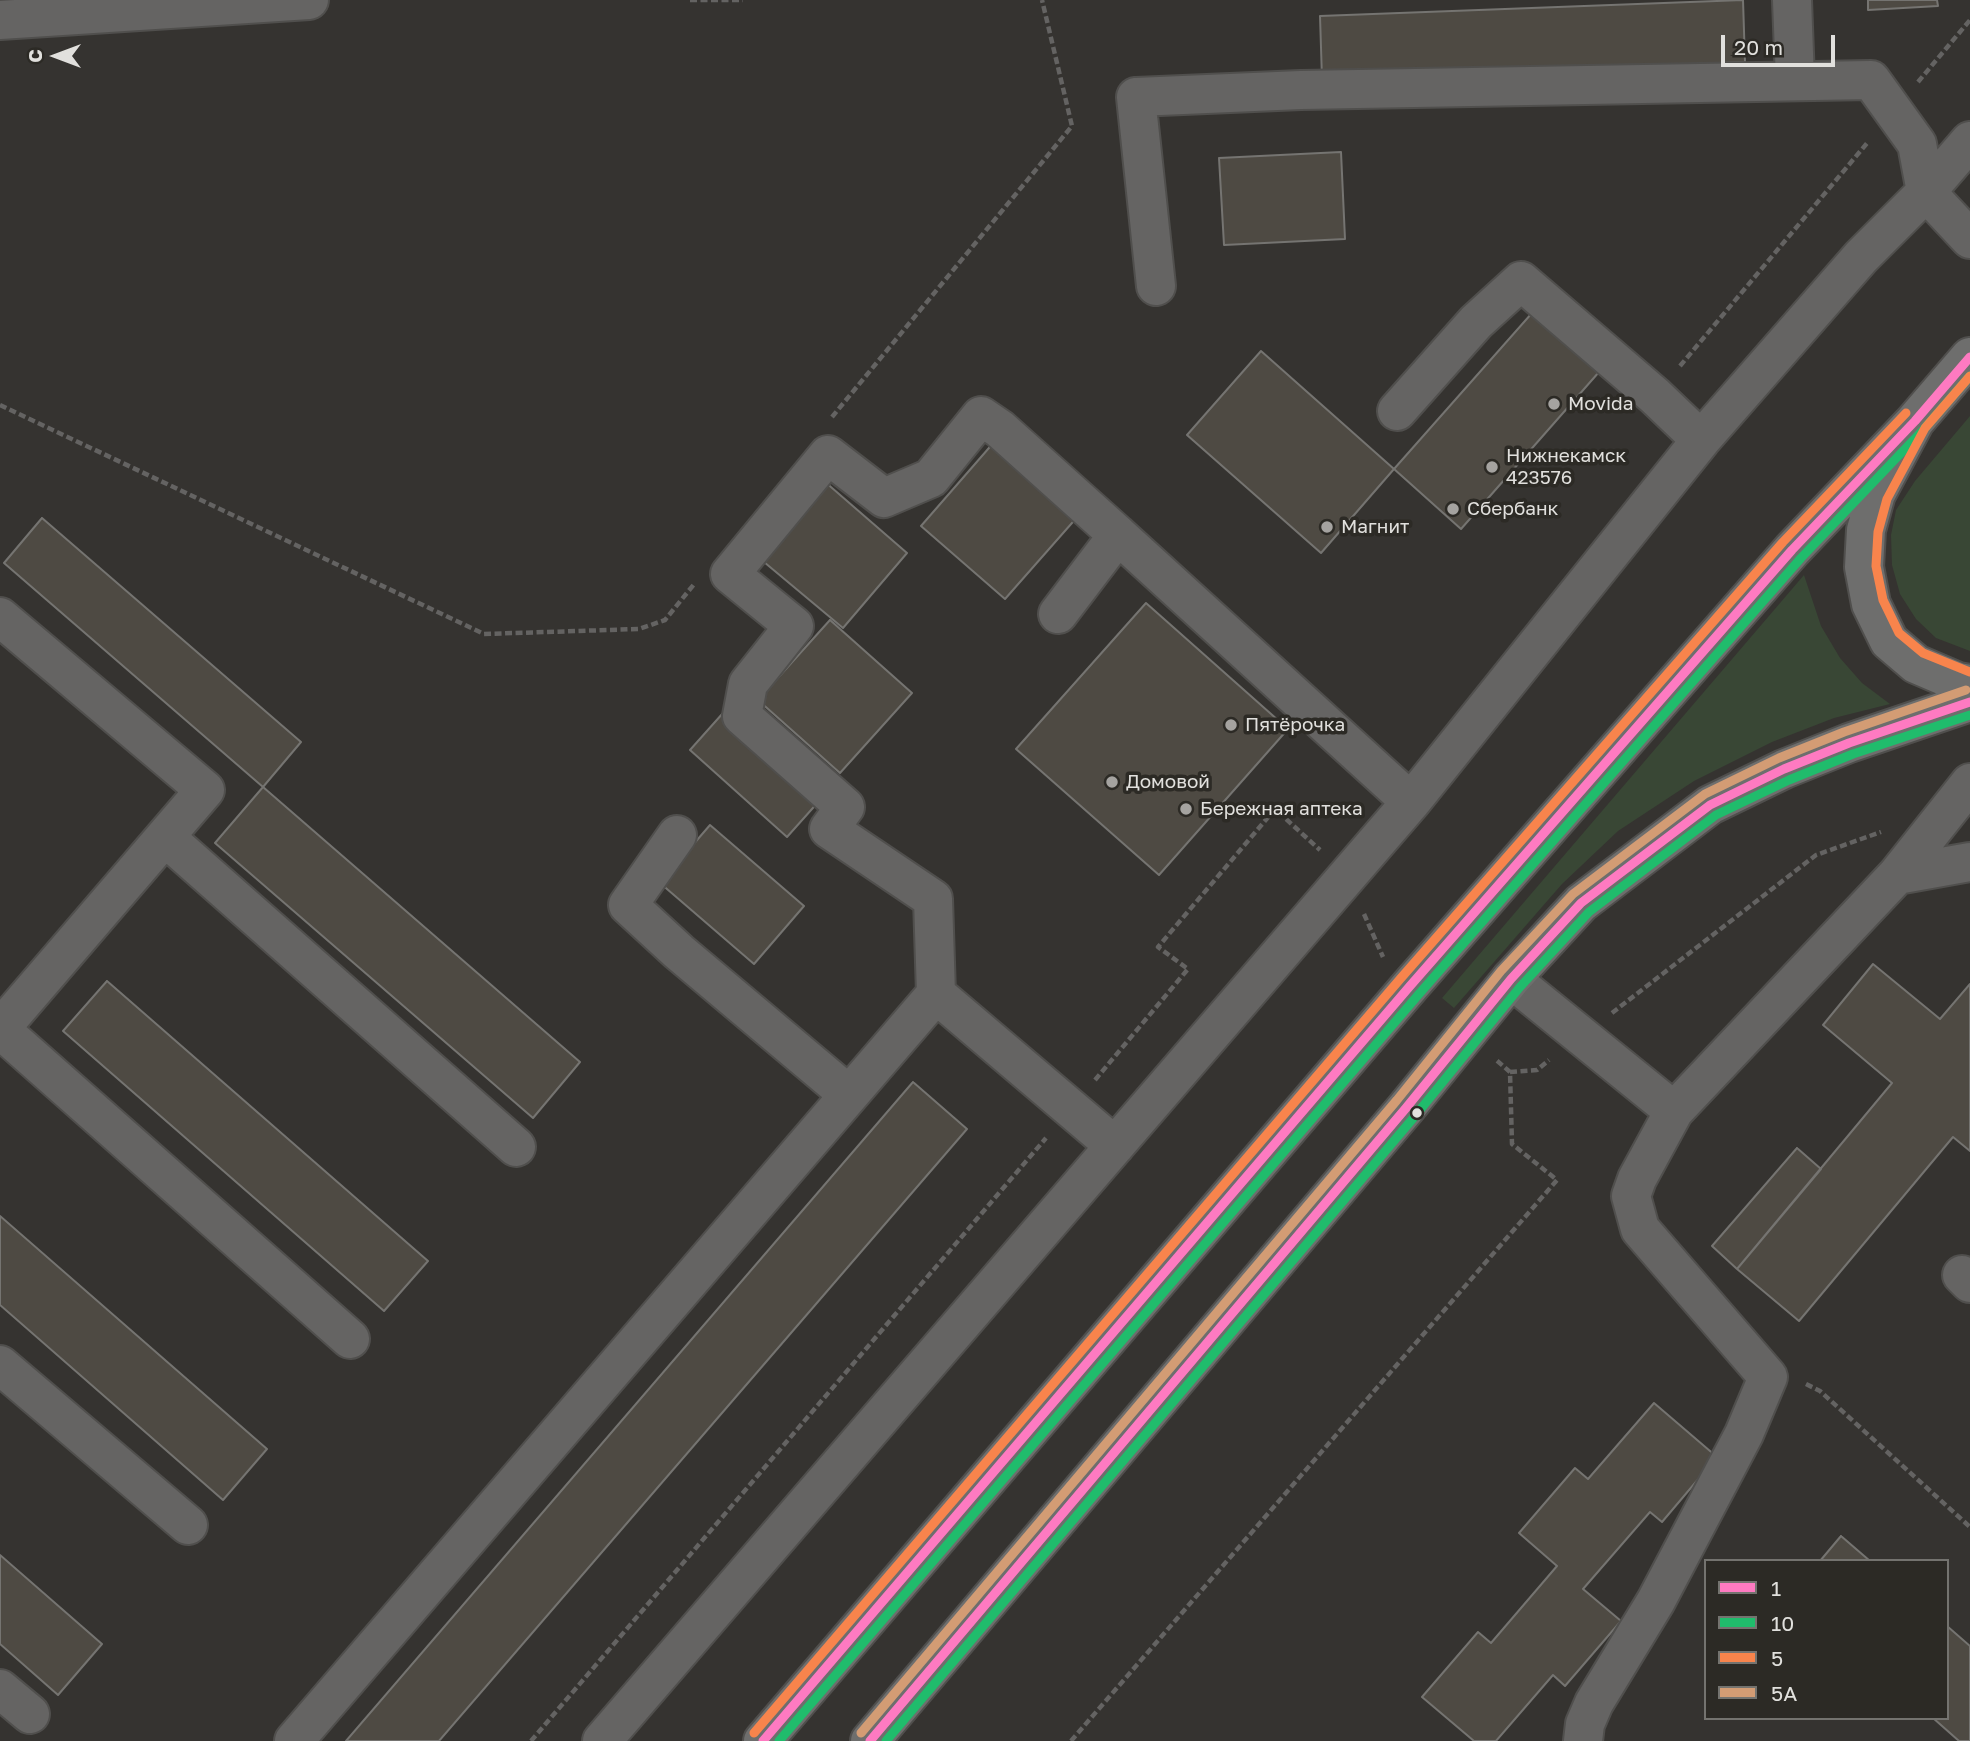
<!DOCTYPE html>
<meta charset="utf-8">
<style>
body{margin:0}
#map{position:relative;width:1970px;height:1741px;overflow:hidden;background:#353330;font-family:"Golos Text",sans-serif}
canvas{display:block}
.legend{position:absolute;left:1704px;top:1559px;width:245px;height:161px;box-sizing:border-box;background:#2c2a25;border:2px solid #74736f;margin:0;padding:9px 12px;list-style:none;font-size:21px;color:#e1e0dd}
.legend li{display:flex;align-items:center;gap:14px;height:35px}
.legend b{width:35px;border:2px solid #74736f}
.north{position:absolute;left:21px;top:21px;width:70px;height:70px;-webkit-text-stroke:5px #2c2a25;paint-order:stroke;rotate:270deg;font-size:19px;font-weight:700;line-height:28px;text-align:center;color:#e1e0dd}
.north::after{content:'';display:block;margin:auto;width:24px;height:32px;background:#e1e0dd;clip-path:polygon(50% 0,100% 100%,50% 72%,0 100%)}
.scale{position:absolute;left:1721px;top:35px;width:114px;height:32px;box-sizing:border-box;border:4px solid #e1e0dd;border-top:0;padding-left:9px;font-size:21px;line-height:24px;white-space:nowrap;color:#e1e0dd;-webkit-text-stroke:5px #2c2a25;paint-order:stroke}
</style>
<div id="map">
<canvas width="1970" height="1741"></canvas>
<ul class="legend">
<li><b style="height:9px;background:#fe7ac1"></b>1</li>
<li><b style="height:9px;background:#20bc6c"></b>10</li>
<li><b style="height:9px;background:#f8844c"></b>5</li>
<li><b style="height:9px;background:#d39c74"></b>5А</li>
</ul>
<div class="north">С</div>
<div class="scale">20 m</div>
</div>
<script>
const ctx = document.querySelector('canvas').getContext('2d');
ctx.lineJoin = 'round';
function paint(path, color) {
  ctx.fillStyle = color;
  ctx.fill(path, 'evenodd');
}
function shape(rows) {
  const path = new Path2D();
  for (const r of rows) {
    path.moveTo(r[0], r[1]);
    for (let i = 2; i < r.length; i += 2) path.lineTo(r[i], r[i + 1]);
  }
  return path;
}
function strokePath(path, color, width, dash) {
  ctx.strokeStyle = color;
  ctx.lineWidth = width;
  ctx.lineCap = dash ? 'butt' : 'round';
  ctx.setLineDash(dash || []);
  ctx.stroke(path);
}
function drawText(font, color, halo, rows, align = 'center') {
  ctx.font = font + ' "Golos Text",sans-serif';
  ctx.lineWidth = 7;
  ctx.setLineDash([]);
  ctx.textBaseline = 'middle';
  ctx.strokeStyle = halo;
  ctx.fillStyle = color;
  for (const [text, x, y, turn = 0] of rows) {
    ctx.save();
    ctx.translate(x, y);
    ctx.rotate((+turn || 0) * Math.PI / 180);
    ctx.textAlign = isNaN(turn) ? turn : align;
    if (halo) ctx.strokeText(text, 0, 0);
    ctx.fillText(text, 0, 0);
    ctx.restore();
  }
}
paint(shape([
 [1970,416,1970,651,1936,638,1916,619,1900,594,1892,565,1891,535,1896,510,1915,481],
 [1804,575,1821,626,1840,658,1862,683,1890,704,1834,718,1772,742,1694,781,1618,831,1562,884,1454,1008,1442,998]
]), '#394735');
const building = shape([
 [1743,0,1745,62,1322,79,1320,16,1743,0],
 [1868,0,1937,0,1938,6,1868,10,1868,0],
 [1341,152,1345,239,1224,245,1219,158,1341,152],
 [1532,313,1599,372,1461,529,1394,469,1532,313],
 [1261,351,1394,469,1321,553,1187,435,1261,351],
 [995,441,1079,515,1005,599,921,526,995,441],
 [824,481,907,553,843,628,758,557,824,481],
 [42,518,301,742,263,787,4,563,42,518],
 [1146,603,1288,729,1159,875,1016,749,1146,603],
 [830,620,912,693,840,773,758,700,830,620],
 [723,713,820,800,787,837,690,750,723,713],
 [263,787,580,1062,533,1118,215,843,263,787],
 [710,825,804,906,754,964,660,883,710,825],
 [1873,964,1940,1019,1970,984,1970,1151,1953,1137,1799,1321,1737,1269,1892,1083,1823,1025,1873,964],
 [107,981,428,1261,384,1311,63,1031,107,981],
 [913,1082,967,1129,439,1741,346,1741,913,1082],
 [1797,1148,1821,1169,1737,1269,1712,1246,1797,1148],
 [0,1216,267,1449,223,1500,0,1305,0,1216],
 [1654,1403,1717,1457,1662,1522,1650,1512,1583,1589,1621,1621,1565,1686,1553,1675,1496,1741,1474,1741,1422,1697,1478,1632,1491,1643,1557,1566,1519,1533,1575,1468,1588,1479,1654,1403],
 [1841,1536,1870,1561,1820,1561,1841,1536],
 [0,1555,102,1644,58,1695,0,1644,0,1555],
 [1947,1626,1970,1646,1970,1741,1959,1741,1933,1718,1947,1718,1947,1626]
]);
paint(building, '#4e4a43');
strokePath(building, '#757471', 2);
const minor = shape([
 [1792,0,1795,80],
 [0,20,309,0],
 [1156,286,1136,97,1301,90,1871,80,1917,144,1926,192,1970,239],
 [1397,411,1476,322,1521,281,1655,396,1701,440],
 [1058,614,1118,535,1411,802],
 [0,617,205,790,0,1029],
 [677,835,628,905,679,952,849,1095],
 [165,837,516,1147],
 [1897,875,1970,862],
 [1511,979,1674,1111],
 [936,994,933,899,829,829,845,807,742,716,748,684,794,626,730,574,828,455,884,498,931,478,981,416,1000,429,1118,535],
 [0,1029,350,1339],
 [1962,1275,1970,1283],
 [0,1365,188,1525],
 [0,1689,30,1714],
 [294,1741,936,994,1115,1146],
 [602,1741,1411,802,1701,440,1861,257,1926,192,1970,141],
 [1583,1741,1585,1724,1594,1703,1656,1601,1744,1434,1768,1377,1640,1229,1631,1196,1637,1179,1674,1111,1897,875,1970,783]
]);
const major = shape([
 [1970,357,1915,421,1876,494,1866,530,1864,567,1871,604,1889,641,1916,664,1958,682,1970,684],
 [763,1741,1410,986,1792,550,1915,421],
 [870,1741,1406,1108,1511,979,1581,903,1710,805,1784,769,1849,743,1970,702]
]);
strokePath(minor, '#504f4d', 42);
strokePath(major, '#504f4d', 42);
strokePath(shape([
 [690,0,743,0],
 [1918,82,1970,20],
 [1680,366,1868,142],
 [0,405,484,634,639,629,665,620,695,583],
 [832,417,1072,126,1042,0],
 [1364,914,1383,957],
 [1612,1013,1816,855,1881,832],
 [1510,1072,1537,1070,1549,1060],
 [1095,1080,1188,969,1158,947,1275,809,1320,850],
 [1806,1384,1820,1391,1970,1527],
 [531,1741,1046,1138],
 [1071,1741,1557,1180,1512,1144,1510,1072,1495,1059]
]), '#646362', 4.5, [7, 3.5]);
strokePath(minor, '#656463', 38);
strokePath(major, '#6e6e6d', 38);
strokePath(shape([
 [763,1741,1410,986,1792,550,1915,421,1970,357],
 [870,1741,1406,1108,1511,979,1581,903,1710,805,1784,769,1849,743,1970,702]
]), '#fe7ac1', 9);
strokePath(shape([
 [779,1741,1419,994,1801,558,1924,429,1970,376],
 [886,1741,1415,1116,1520,987,1589,912,1716,815,1789,780,1853,754,1970,715]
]), '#20bc6c', 9);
strokePath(shape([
 [1970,376,1925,428,1887,499,1878,532,1876,566,1883,600,1899,633,1923,653,1970,672],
 [754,1733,1401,978,1783,542,1906,413]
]), '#f8844c', 9);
strokePath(shape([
 [861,1733,1397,1100,1501,971,1573,894,1705,794,1779,758,1844,732,1966,690]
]), '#d39c74', 9);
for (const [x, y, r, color] of [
 [1554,404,7,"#a5a3a0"],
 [1492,467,7,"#a5a3a0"],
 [1453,509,7,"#a5a3a0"],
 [1327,527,7,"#a5a3a0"],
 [1231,725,7,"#a5a3a0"],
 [1112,782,7,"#a5a3a0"],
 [1186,809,7,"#a5a3a0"],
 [1417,1113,6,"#e1e0dd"]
]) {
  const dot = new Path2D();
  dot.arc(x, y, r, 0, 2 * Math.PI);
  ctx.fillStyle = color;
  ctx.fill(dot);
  strokePath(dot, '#2c2a25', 2.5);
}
drawText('19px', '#e1e0dd', '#2c2a25', [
 ["Movida",1568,404],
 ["Нижнекамск",1506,456],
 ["423576",1506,478],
 ["Сбербанк",1467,509],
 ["Магнит",1341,527],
 ["Пятёрочка",1245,725],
 ["Домовой",1126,782],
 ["Бережная аптека",1200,809]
], 'left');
</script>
